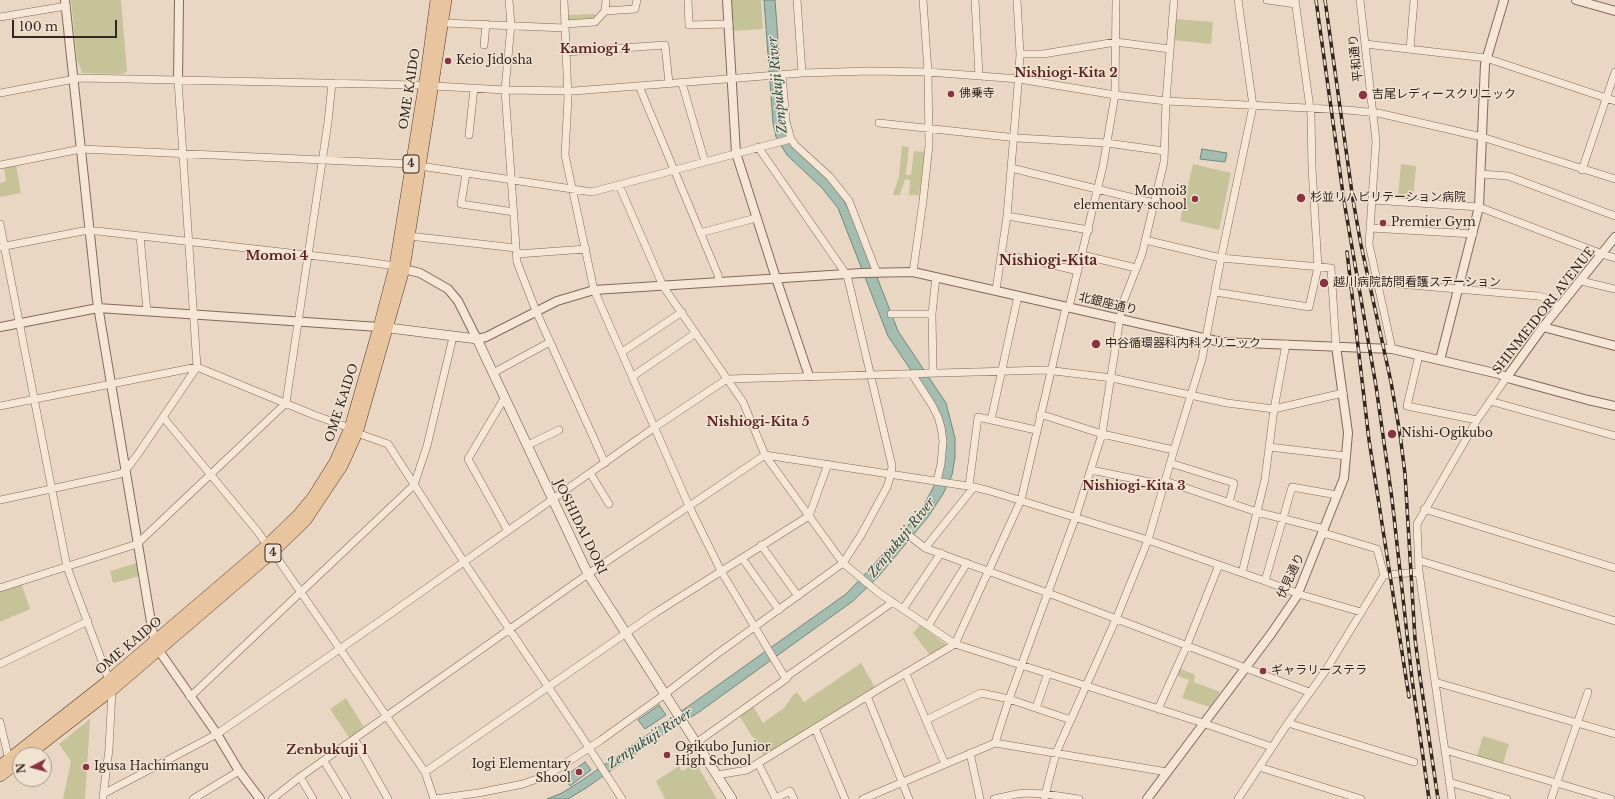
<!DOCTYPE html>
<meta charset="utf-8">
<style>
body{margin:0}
#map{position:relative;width:1615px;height:799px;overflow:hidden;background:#e9d7c4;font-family:"Libre Baskerville",serif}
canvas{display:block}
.north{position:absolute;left:12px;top:747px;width:40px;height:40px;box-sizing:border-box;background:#f1e3d2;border:1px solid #a5978a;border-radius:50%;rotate:264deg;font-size:11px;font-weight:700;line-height:16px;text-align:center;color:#33251f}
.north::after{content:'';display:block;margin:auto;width:14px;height:18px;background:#8a3343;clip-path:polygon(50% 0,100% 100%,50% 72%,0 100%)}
.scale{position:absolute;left:12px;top:20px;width:105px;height:18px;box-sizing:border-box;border:2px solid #33251f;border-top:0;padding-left:5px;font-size:12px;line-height:14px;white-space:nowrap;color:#33251f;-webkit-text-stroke:3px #f1e3d2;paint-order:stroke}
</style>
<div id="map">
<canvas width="1615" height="799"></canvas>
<div class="north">N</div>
<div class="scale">100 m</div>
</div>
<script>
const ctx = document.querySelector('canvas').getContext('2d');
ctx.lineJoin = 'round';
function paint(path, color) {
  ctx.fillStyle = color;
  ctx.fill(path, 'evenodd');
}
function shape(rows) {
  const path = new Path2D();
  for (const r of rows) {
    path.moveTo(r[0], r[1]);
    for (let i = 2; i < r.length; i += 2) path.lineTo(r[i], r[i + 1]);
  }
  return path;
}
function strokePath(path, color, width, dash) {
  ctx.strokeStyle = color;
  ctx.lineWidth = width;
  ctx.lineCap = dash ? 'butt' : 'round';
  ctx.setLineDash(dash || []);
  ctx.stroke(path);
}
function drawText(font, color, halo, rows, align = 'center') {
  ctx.font = font + ' "Libre Baskerville","Noto Sans JP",serif';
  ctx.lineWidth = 3;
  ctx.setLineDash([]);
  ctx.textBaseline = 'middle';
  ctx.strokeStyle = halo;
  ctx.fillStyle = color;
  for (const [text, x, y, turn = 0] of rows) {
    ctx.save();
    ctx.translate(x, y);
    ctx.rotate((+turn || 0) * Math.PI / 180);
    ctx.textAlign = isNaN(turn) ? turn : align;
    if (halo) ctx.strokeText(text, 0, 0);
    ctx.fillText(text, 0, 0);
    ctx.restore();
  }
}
paint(shape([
 [71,0,121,0,127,72,124,72,125,74,82,73,77,59],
 [730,0,761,0,763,29,732,31],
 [594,14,596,16,591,20,569,21,568,15],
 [1175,19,1213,22,1211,44,1174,40],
 [902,146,909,147,906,175,911,175,914,151,925,152,919,195,909,195,910,180,905,179,900,195,893,195,899,176],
 [1193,164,1231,173,1219,230,1180,221],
 [1401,164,1416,166,1413,199,1398,198],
 [16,165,21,193,0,197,0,183,6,181,4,167],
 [137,563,140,576,113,583,110,571],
 [22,585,30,609,0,622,0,591],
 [920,625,948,646,930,655,913,633],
 [861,663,876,689,764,756,754,737,753,738,739,715,753,706,763,723,784,708,793,695,797,692,804,702],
 [1179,668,1195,675,1194,682,1220,692,1210,707,1182,698,1189,680,1175,675],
 [346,698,365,729,350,739,330,709],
 [90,719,85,799,63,799,71,761,59,744],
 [1483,736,1509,744,1503,764,1477,756],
 [696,763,717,799,665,799,656,781,679,766,682,771]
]), '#c6c399');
const water = shape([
 [764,0,775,0,784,121,786,132,830,181,846,204,859,231,898,331,946,403,955,438,955,457,952,475,943,494,928,517,878,577,853,601,699,712,662,735,586,788,568,799,547,799,562,793,581,781,693,703,846,594,869,570,920,512,941,473,945,456,937,409,888,336,838,208,822,188,787,155,776,137,773,123,764,0],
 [1202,149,1227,153,1225,162,1200,159,1202,149],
 [659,705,666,715,645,729,638,720,659,705],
 [585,762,591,770,570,786,564,777,585,762]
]);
paint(water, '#a5bcb1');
strokePath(water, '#6d897d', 1);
const minor = shape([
 [509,0,511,25,505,90,517,262,536,311,605,463],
 [564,0,568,98,565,155,594,290,689,506,721,571,786,679],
 [688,0,689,25,729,24],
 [797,0,802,73],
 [975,0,979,76],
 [1267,0,1296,4],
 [1360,0,1376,141,1369,244,1392,349],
 [605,11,606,0],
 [0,17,66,6],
 [444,23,565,28],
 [565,24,595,22,605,11,635,9,637,0],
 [1365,44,1486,58,1615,101],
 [484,45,486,24],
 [1410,49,1414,0],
 [566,52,665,45,669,83],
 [1020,54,1043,54,1116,42,1170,49],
 [782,75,786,122,791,139,795,145,830,177,849,201,877,273],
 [682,83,705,162],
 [639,86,718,275,719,282],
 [0,93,80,78,417,85,505,90,574,91,802,73,871,71,928,72,1019,79,1115,95,1166,101,1347,110,1378,113,1482,137,1615,179],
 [879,123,1017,138,1107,143,1164,151],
 [469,135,474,88],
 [0,165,81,149,411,164],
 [420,166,592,192,791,139],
 [1011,168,1154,203],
 [1582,170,1615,72],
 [466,174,461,204,514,212],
 [1481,174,1508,176,1615,216],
 [619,185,663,286,743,402,765,455,843,563,879,593,955,644,1203,723,1272,747],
 [1372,200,1479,207,1605,255,1615,258],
 [1007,216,1089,230],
 [0,224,67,567,109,680],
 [1370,228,1473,234],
 [700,233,756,218],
 [140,236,147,311],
 [409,236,516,248],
 [1145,240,1221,258,1331,268,1336,346],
 [0,247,83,231,97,231,360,261,395,266],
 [517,254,586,249],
 [1002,255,1033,260,1078,271],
 [1082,255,1136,268],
 [913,272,923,201,929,145,928,72,923,0],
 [1581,281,1615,289],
 [1376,282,1538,296,1549,299,1559,308],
 [996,290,1007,216,1018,85,1020,54,1017,0],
 [1215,292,1309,307,1318,267,1312,168,1311,115,1295,0],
 [1069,307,1103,166,1115,95,1116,0],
 [891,314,932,314],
 [622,352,682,312],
 [1419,355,1407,406,1477,420],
 [493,373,550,342],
 [933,373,932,314,936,277],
 [912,374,932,405,938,417,941,427,943,441,941,464,937,481],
 [633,376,696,333],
 [505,397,468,459,508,531],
 [1490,401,1615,436],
 [0,406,197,367,314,415,350,428],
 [1040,414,1102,434,1174,450],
 [163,417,258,532,267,545],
 [991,420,1018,296],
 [357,433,388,444,464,562,578,731,622,799],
 [528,445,559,430],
 [1269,447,1346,456],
 [1170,463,1234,483,1229,503],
 [1091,470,1164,485],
 [590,473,609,504],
 [1165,481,1257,512,1324,529],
 [969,486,978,417,1036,430],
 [0,500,120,474,125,471,138,454,197,367,178,80],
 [1424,509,1615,568],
 [911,537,925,548,1048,593,1309,692],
 [761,545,798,596],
 [925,548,974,487],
 [273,552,425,772],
 [742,558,779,610],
 [1418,560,1615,621],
 [1242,573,1265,479,1274,409,1286,344],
 [1384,575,1419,572],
 [1265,581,1292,487,1337,495],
 [0,588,137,544,286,403,328,122,332,83],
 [903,609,941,553],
 [928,626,967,563],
 [0,664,88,621],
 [906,674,945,764],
 [1435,682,1615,734],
 [867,696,909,799],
 [190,697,414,485,427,446,453,337],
 [1036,708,1048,673],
 [1158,709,1187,645,1219,565],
 [926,720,981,693,1009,699,1071,720],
 [0,722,9,760],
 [1288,723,1414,762],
 [815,728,845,799],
 [355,740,388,799],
 [696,743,786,679,789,675,893,602],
 [995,743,1009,699,1076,516,1102,434,1122,305,1142,254,1164,162,1166,101,1174,0],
 [1445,750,1611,799],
 [970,753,980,799],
 [324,761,347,799],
 [758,763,776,799],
 [1259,767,1361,799],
 [717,775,747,770,882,687,955,644,1021,500,1066,307],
 [300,777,313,799],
 [1449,782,1507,799],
 [103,794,217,734,383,619,655,427,727,379,1046,370,1112,378,1227,403,1274,409,1343,393],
 [103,797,109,749,112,690],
 [776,798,790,791,794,799],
 [193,799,239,771],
 [272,799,300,777,588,574,765,455,974,487,990,491,1148,540,1265,581,1302,595,1361,612],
 [434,799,425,772,655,613,809,516,828,464],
 [435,799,478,793,523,784,548,775,601,740,665,694,717,654,843,563,861,535,887,487,891,474,892,466,848,279,846,274,758,147],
 [863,799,995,743,1167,772],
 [994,799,1017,794,1026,793,1045,794,1079,799],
 [1044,799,1056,753,1116,619,1148,540,1174,450,1202,359,1221,258,1253,106,1238,0],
 [1238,799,1288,723,1326,670,1384,575,1377,549,1327,534,1322,535],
 [1452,799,1419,572,1417,524,1477,420,1507,377],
 [1551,799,1588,692]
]);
const tertiary = shape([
 [65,0,97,300,153,634,162,655,217,734,239,771,260,799],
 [727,0,736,153,774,272,809,376],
 [1576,0,1615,11],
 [178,80,179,0],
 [404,269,420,273,448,289,458,301,477,339,486,337,557,301,594,290,862,273,913,272,1221,342,1392,349,1499,374,1511,379,1588,400,1615,406],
 [0,327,98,308,379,327],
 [1543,327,1615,346],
 [1440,360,1479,207,1485,64,1504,0],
 [1507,377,1543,327,1615,237],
 [1147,799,1271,634,1297,596,1344,478,1348,433,1336,346]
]);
const secondary = shape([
 [381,327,477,339,588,574,732,799]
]);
const primary = shape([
 [28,755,112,690,273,552,306,520,342,466,357,433,404,269,446,0],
 [0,766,109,680,267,545,298,515,313,497,335,462,350,428,379,327,395,266,427,68,436,0],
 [0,776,20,761]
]);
strokePath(minor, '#81695c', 8);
strokePath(tertiary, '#81695c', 10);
strokePath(secondary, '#634b3f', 10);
strokePath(primary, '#4f3930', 12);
strokePath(minor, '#f5e6d6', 7);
strokePath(tertiary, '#f5e6d6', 8);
strokePath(secondary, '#f5e6d6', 9);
strokePath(primary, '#e8c49f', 11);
const rail = shape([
 [1316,0,1344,201,1376,386,1392,499,1412,679,1429,799],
 [1325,0,1353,200,1361,245,1391,382,1400,434,1405,474,1415,639,1420,677,1438,799],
 [1347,252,1369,440,1409,697]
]);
strokePath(rail, '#33251f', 3.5);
strokePath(rail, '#f1e3d2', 2, [6]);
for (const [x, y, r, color] of [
 [448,61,4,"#8a3343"],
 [951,94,4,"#8a3343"],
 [1363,95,5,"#8a3343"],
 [1301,198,5,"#8a3343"],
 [1195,199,4,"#8a3343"],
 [1383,223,4,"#8a3343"],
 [1324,283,5,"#8a3343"],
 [1096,344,5,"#8a3343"],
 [1392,434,5,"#8a3343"],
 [1263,671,4,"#8a3343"],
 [667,755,4,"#8a3343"],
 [86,767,4,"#8a3343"],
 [579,772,4,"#8a3343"]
]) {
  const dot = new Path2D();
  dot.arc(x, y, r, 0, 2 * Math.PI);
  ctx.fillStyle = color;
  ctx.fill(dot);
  strokePath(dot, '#f1e3d2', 1.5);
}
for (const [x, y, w] of [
 [411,164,16],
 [273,553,16]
]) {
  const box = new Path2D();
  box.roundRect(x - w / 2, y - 9, w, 18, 3);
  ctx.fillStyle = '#f1e3d2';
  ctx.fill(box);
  strokePath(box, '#33251f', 1);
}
drawText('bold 11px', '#33251f', null, [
 ["4",411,164],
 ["4",273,553]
]);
drawText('12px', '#33251f', '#f1e3d2', [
 ["平和通り",1356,58,-96],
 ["OME KAIDO",410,89,-81],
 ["北銀座通り",1108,304,13],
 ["SHINMEIDORI AVENUE",1544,311,-52],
 ["OME KAIDO",342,403,-72],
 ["JOSHIDAI DORI",580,527,64],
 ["伏見通り",1291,576,-65],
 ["OME KAIDO",129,646,-40]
]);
drawText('12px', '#33251f', '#f1e3d2', [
 ["Keio Jidosha",456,61],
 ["佛乗寺",959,94],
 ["吉尾レディースクリニック",1372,95],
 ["Momoi3",1187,192,"right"],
 ["elementary school",1187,206,"right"],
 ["杉並リハビリテーション病院",1310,198],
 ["Premier Gym",1391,223],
 ["越川病院訪問看護ステーション",1333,283],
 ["中谷循環器科内科クリニック",1105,344],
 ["Nishi-Ogikubo",1401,434],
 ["ギャラリーステラ",1271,671],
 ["Ogikubo Junior",675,748],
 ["High School",675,762],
 ["Iogi Elementary",571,765,"right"],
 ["Shool",571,779,"right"],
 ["Igusa Hachimangu",94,767]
], 'left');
drawText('bold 13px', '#5b2423', '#f1e3d2', [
 ["Kamiogi 4",595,49],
 ["Nishiogi-Kita 2",1066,73],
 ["Momoi 4",277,256],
 ["Nishiogi-Kita 5",758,422],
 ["Nishiogi-Kita 3",1134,486],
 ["Zenbukuji 1",327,750]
]);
drawText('italic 13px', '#2f5149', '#f1e3d2', [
 ["Zenpukuji River",778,85,-96],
 ["Zenpukuji River",902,538,-51],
 ["Zenpukuji River",650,739,-33]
]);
drawText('bold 14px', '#5b2423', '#f1e3d2', [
 ["Nishiogi-Kita",1048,261]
]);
</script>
